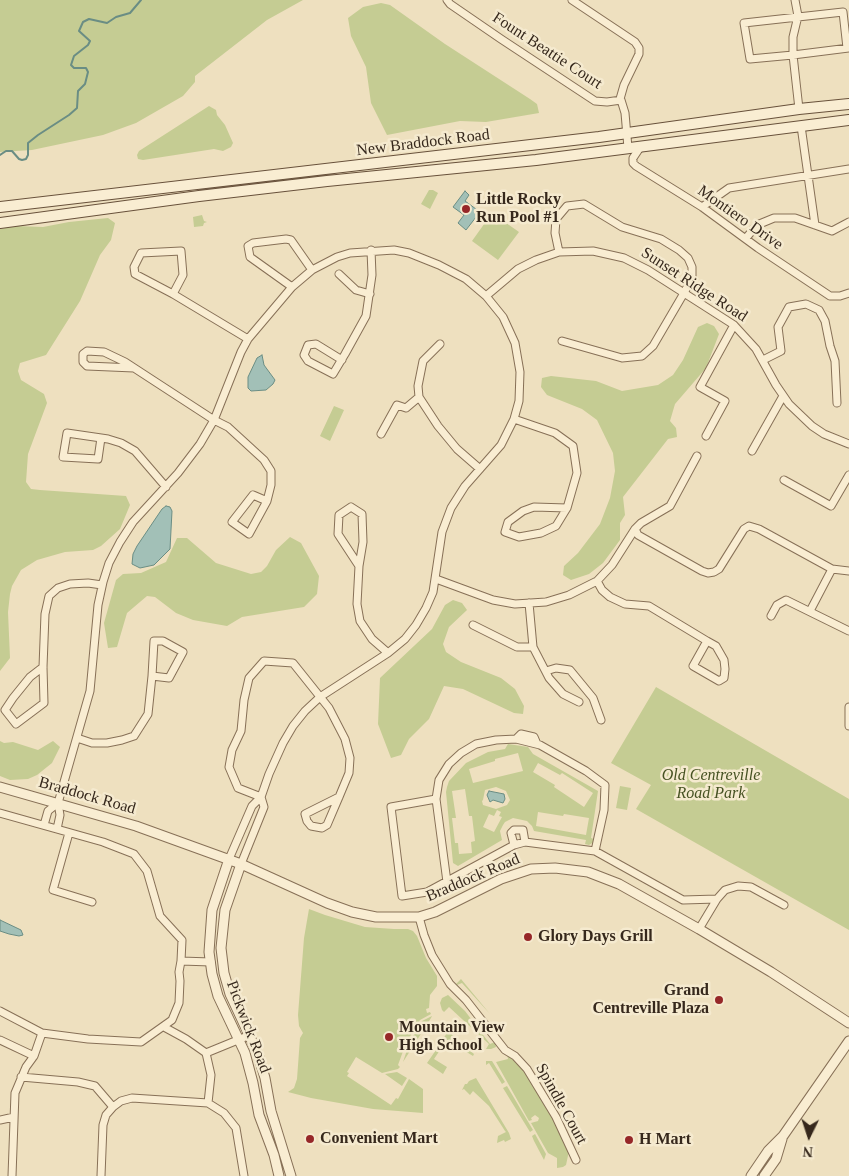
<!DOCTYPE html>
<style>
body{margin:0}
#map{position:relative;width:849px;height:1176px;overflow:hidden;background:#eee0bf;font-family:"Times New Roman",serif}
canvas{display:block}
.north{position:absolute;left:784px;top:1111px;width:50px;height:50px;-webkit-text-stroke:4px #f5eacf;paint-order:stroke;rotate:184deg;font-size:14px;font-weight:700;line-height:20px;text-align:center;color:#36281c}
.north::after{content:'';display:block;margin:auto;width:18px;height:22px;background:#36281c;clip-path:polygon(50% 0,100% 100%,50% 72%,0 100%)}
</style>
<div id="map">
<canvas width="849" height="1176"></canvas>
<div class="north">N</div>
</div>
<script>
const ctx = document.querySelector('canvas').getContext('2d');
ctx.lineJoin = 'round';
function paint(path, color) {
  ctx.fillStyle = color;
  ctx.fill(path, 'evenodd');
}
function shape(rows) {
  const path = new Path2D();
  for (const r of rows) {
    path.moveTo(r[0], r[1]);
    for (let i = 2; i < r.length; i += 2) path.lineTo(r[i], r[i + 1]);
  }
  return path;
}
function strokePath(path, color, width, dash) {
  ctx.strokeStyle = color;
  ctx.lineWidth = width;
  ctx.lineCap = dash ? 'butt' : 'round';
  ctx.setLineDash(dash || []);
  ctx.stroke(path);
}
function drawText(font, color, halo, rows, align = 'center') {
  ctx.font = font + ' "Times New Roman",serif';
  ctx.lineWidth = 5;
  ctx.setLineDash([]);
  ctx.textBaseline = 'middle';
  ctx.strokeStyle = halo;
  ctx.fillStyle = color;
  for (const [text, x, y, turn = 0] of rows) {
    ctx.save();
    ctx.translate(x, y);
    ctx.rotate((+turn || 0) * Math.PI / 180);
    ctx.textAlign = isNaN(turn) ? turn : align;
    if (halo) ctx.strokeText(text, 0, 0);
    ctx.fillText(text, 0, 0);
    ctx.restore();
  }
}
paint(shape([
 [0,0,303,0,267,20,195,76,195,82,183,96,136,123,103,135,32,150,0,152],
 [381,3,390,5,445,44,530,99,537,104,539,113,486,122,460,121,387,135,371,103,366,67,351,36,348,18,363,7],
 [209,106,216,110,217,115,225,125,233,143,231,147,223,151,214,149,143,160,138,159,137,155,139,151],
 [429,190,433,190,438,193,430,209,421,204],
 [492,213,519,232,498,260,472,241],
 [202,215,204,221,207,222,204,223,203,226,194,227,193,217],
 [108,218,115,223,111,240,100,255,80,301,46,355,20,363,18,371,21,380,44,394,47,403,28,454,26,482,31,489,40,490,126,496,130,505,120,529,101,546,93,550,65,552,37,560,21,570,12,586,10,594,8,612,10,658,0,671,0,229,16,226,43,227,69,222],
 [707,323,714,326,719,334,706,368,675,404,670,421,676,428,677,437,668,439,623,497,625,515,620,523,620,540,603,563,589,574,571,580,563,575,564,566,578,553,600,524,610,498,615,471,613,453,597,420,582,409,547,395,541,387,542,378,551,376,596,381,622,391,658,385,673,375,683,360,698,327],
 [334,406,344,410,330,441,320,436],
 [290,537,301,543,319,576,317,594,304,607,242,617,227,626,193,620,176,613,155,597,147,596,127,613,117,647,108,648,104,623,116,580,123,574,141,573,166,562,177,538,187,538,216,563,251,574,261,572,267,566,276,550],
 [453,600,462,603,467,610,449,627,443,644,446,652,461,662,501,678,515,689,524,706,523,714,514,713,463,689,444,686,429,719,409,739,401,755,391,758,378,724,380,678,432,629,445,605],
 [656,687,849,799,849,930,636,809,651,785,611,763],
 [0,741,4,743,13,742,38,750,53,741,60,747,52,763,37,775,28,779,10,780,0,776],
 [508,744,528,747,533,754,598,791,591,838,594,839,594,842,589,845,585,844,586,840,534,831,532,826,527,821,513,818,505,822,503,825,500,831,502,840,458,866,453,863,446,792,447,787,449,781,466,763,488,752,505,749],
 [518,753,523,771,473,783,469,769,495,761,495,759],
 [538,763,560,775,562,773,593,793,584,807,554,787,555,785,533,772],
 [496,787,506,791,510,800,507,805,496,809,483,805,482,801,483,800,485,790],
 [465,789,469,816,472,816,475,841,471,842,472,853,459,854,458,843,455,843,452,818,456,818,452,791],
 [497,810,501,812,499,816,502,817,494,832,483,827,489,814,494,816],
 [538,812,563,816,564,814,589,818,586,835,536,826],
 [620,786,631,788,627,810,616,808],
 [309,909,325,915,365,927,394,929,408,929,413,931,417,936,426,958,437,976,437,986,430,995,429,1008,426,1009,427,1013,430,1012,431,1014,420,1020,406,1043,398,1065,400,1067,398,1069,382,1073,356,1057,347,1072,349,1073,347,1076,391,1105,396,1098,398,1099,409,1079,423,1089,423,1113,373,1109,311,1098,288,1092,294,1088,297,1079,300,1038,303,1033,299,1026,298,1015,304,938],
 [461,979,490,1014,462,983,457,985,456,984],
 [447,994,465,1011,490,1044,495,1042,496,1047,491,1049,486,1049,489,1044,449,1007,444,1012,442,1010,440,1003,442,998,448,995],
 [432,1016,431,1018,403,1062,410,1041,422,1021],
 [448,1031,474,1054,473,1056,447,1040,441,1048,439,1046],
 [438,1049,440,1050,434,1059,447,1067,443,1074,427,1063,436,1050],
 [507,1054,524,1071,531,1081,556,1124,569,1151,566,1165,563,1167,557,1168,557,1158,548,1153,531,1123,538,1121,539,1118,535,1115,531,1118,532,1120,529,1121,496,1062,508,1059],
 [486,1061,492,1061,505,1082,502,1084,489,1063,486,1065],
 [397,1072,407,1078,402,1086,385,1074],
 [476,1078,509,1133,511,1139,505,1142,504,1140,497,1143,498,1136,506,1132,505,1131,489,1106,473,1091,470,1095,464,1089,462,1090,465,1084,467,1084,469,1081],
 [507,1086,533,1130,530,1132,503,1088],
 [535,1134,546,1154,544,1160,534,1141,532,1136]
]), '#c5cc93');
const water = shape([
 [465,191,469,195,465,201,480,212,466,230,458,223,464,215,453,207,465,191],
 [262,355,264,365,275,380,273,384,266,390,251,391,248,388,248,377,257,358,262,355],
 [166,506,170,507,172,511,170,549,154,565,140,568,132,564,133,554,137,546,162,509,166,506],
 [489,791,504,794,505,799,503,803,493,800,490,802,487,795,489,791],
 [0,920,21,930,23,935,19,936,9,934,0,931,0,920]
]);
paint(water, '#a2c0b7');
strokePath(water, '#6a8d84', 1);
strokePath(shape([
 [0,155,6,151,12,151,19,159,22,160,26,159,28,155,28,143,38,135,69,115,77,108,78,91,85,84,88,72,86,68,74,68,71,65,74,56,88,45,90,41,79,31,83,22,89,19,107,23,116,17,130,13,141,0]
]), '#6a8d84', 2);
const minor = shape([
 [447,0,450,4,501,39,595,101,607,102,621,100,625,113,628,148],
 [572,0,635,42,639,48,639,54,624,85,620,99],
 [795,0,798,16,793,37,793,55,799,109],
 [847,48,843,12,744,23,750,59,793,55,849,48],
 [801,126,815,225],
 [641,146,633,158,633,163,636,166,702,207,758,248,830,296,840,296,849,293],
 [702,207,729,188,849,169],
 [746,238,757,225,774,218,795,218,832,231,849,222],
 [559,252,555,233,556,219,567,206,584,204,622,227,661,239,679,250,688,258,692,267,692,278,684,293,653,346,642,356,622,358,562,341],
 [339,274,356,290,370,294],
 [292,287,250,257,248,246,253,243,286,239,291,240,312,270],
 [173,294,183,275,181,251,141,253,134,267,135,274,173,294,248,339],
 [486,296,518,269,536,260,559,252,593,251,624,258,648,270,734,325,756,349,776,385,789,404,812,426,824,434,849,444],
 [440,344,423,361,418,386,419,397,438,426,457,449,480,469],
 [342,360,316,344,308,345,304,355,308,361,333,374,345,354,366,316,372,275,371,250],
 [763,360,781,351,778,327,789,307,806,304,819,310,825,321,830,346,835,361,837,403],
 [134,368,87,366,83,362,83,354,87,351,104,352,125,362,214,420,228,427,264,460,271,471,271,485,267,501],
 [514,419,555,433,573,446,577,473,567,508,556,526,541,533,519,537,505,532,508,522,523,511,534,507,567,508],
 [381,434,397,405,406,408,419,397],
 [706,436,725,401,700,387,734,325],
 [101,438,98,459,63,457,67,433,108,439,121,443,135,451,166,487],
 [752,451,783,396],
 [784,480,831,506,849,475],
 [253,495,267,501,249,534,232,522,253,495],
 [351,507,362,514,363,542,359,566,338,534,339,515,351,507],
 [635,529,638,535,702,571,708,573,714,572,719,569,744,529,749,526,759,529,832,569,849,571],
 [359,566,357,604,360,621,372,639,388,653],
 [436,579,493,600,515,604,546,602,569,595,597,581,612,565,635,529,641,523,670,506,697,456],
 [597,581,602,590,610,597,625,604,649,606,707,641,693,666,719,681,724,678,725,669,724,660,716,646,707,641],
 [529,603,533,647,549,678,563,694,579,702],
 [810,611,832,569],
 [771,616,777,605,786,600,849,631],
 [473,625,517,647,533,647],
 [154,641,163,641,183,652,169,678,152,676,154,641],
 [43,667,44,703,16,724,5,710,13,698,30,677,43,667],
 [43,667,45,614,49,596,58,588,70,584,88,583,102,585],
 [546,671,556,668,570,670,593,698,601,720],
 [849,707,849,726],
 [77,738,92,743,107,743,122,740,134,736,148,714,152,676],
 [516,739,521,734,534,737,537,744],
 [261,797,238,788,229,767,232,750,241,731,244,700,249,678,264,661,293,663,329,708,345,739,350,758,349,773,339,797,327,825,322,828,311,826,307,821,305,814,339,797],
 [436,799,391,807,402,896,427,892,514,845,525,842,595,851,683,900,717,899,699,929],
 [0,813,103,842,134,854,147,871,160,916,182,940,181,961,179,972,180,981,179,1003,172,1020,141,1042,88,1039,42,1033,34,1056,0,1040],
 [44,825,48,811,58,803],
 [57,829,60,815,58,803,90,691,98,605,103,582,109,563,120,542,133,522,178,473,200,444,214,420,241,352,248,339,292,287,312,270,337,257,350,253,394,250,409,253,439,265,466,279,486,296,503,317,515,343,520,372,519,401,514,419,501,445,465,486,451,508,442,532,433,592,426,608,416,625,405,639,388,653,320,697,305,711,293,726,283,743,269,774,261,797,252,806,229,859],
 [69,833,53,890,92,902],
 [514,845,511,833,514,830,523,830,525,842],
 [241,864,264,807,261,797],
 [447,882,436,799,439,780,449,764,461,753,476,744,496,740,516,739,540,745,586,771,605,785,604,810,595,851],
 [717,899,725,890,738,886,751,887,784,905],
 [419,917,424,935,432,955,450,984,466,1000,505,1050,515,1056,527,1069,556,1117,576,1160],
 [181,961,211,962],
 [0,1011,42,1033],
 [164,1027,186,1039,206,1053,211,1075,208,1103],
 [206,1053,250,1035],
 [21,1077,78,1082,95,1086,113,1107],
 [0,1120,14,1117],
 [12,1176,15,1093,26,1067,34,1056],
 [101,1176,103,1125,106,1115,113,1107,121,1101,132,1098,208,1103,224,1113,236,1128,244,1176]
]);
const tertiary = shape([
 [0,787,136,826,241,864,327,903,352,912,376,917,419,917,435,912,501,879,531,869,555,868,588,872,619,884,699,929,771,972,849,1023],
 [229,859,212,910,209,952,212,974,218,996,245,1053,253,1083,259,1115,274,1155,279,1176],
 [241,864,225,910,221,948,224,973,230,994,258,1054,265,1078,271,1111,291,1176],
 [751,1176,768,1151,783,1136,849,1041],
 [764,1176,776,1159,782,1139]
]);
const secondary = shape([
 [0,207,599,137,799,109,849,104],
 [0,223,199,196,327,181,536,160,849,120]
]);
strokePath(minor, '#877057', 9);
strokePath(tertiary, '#877057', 11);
strokePath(secondary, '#68513b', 12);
strokePath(minor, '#f9edd2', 7);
strokePath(tertiary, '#f9edd2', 9);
strokePath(secondary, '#f9edd2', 10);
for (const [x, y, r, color] of [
 [466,209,5,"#962728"],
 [528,937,5,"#962728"],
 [719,1000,5,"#962728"],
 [389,1037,5,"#962728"],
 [310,1139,5,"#962728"],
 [629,1140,5,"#962728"]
]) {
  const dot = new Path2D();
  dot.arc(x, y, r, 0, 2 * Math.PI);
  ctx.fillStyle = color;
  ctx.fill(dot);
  strokePath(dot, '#f5eacf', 2);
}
drawText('16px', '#36281c', '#f5eacf', [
 ["Fount Beattie Court",547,51,33],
 ["New Braddock Road",423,143,-7],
 ["Montiero Drive",740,218,35],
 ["Sunset Ridge Road",694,285,33],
 ["Braddock Road",87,796,16],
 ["Braddock Road",473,878,-23],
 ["Pickwick Road",248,1027,69],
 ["Spindle Court",561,1104,61]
]);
drawText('bold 16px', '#36281c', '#f5eacf', [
 ["Little Rocky",476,200],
 ["Run Pool #1",476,218],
 ["Glory Days Grill",538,937],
 ["Grand",709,991,"right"],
 ["Centreville Plaza",709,1009,"right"],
 ["Mountain View",399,1028],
 ["High School",399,1046],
 ["Convenient Mart",320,1139],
 ["H Mart",639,1140]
], 'left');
drawText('italic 16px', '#465222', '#f5eacf', [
 ["Old Centreville",711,776],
 ["Road Park",711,794]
]);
</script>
